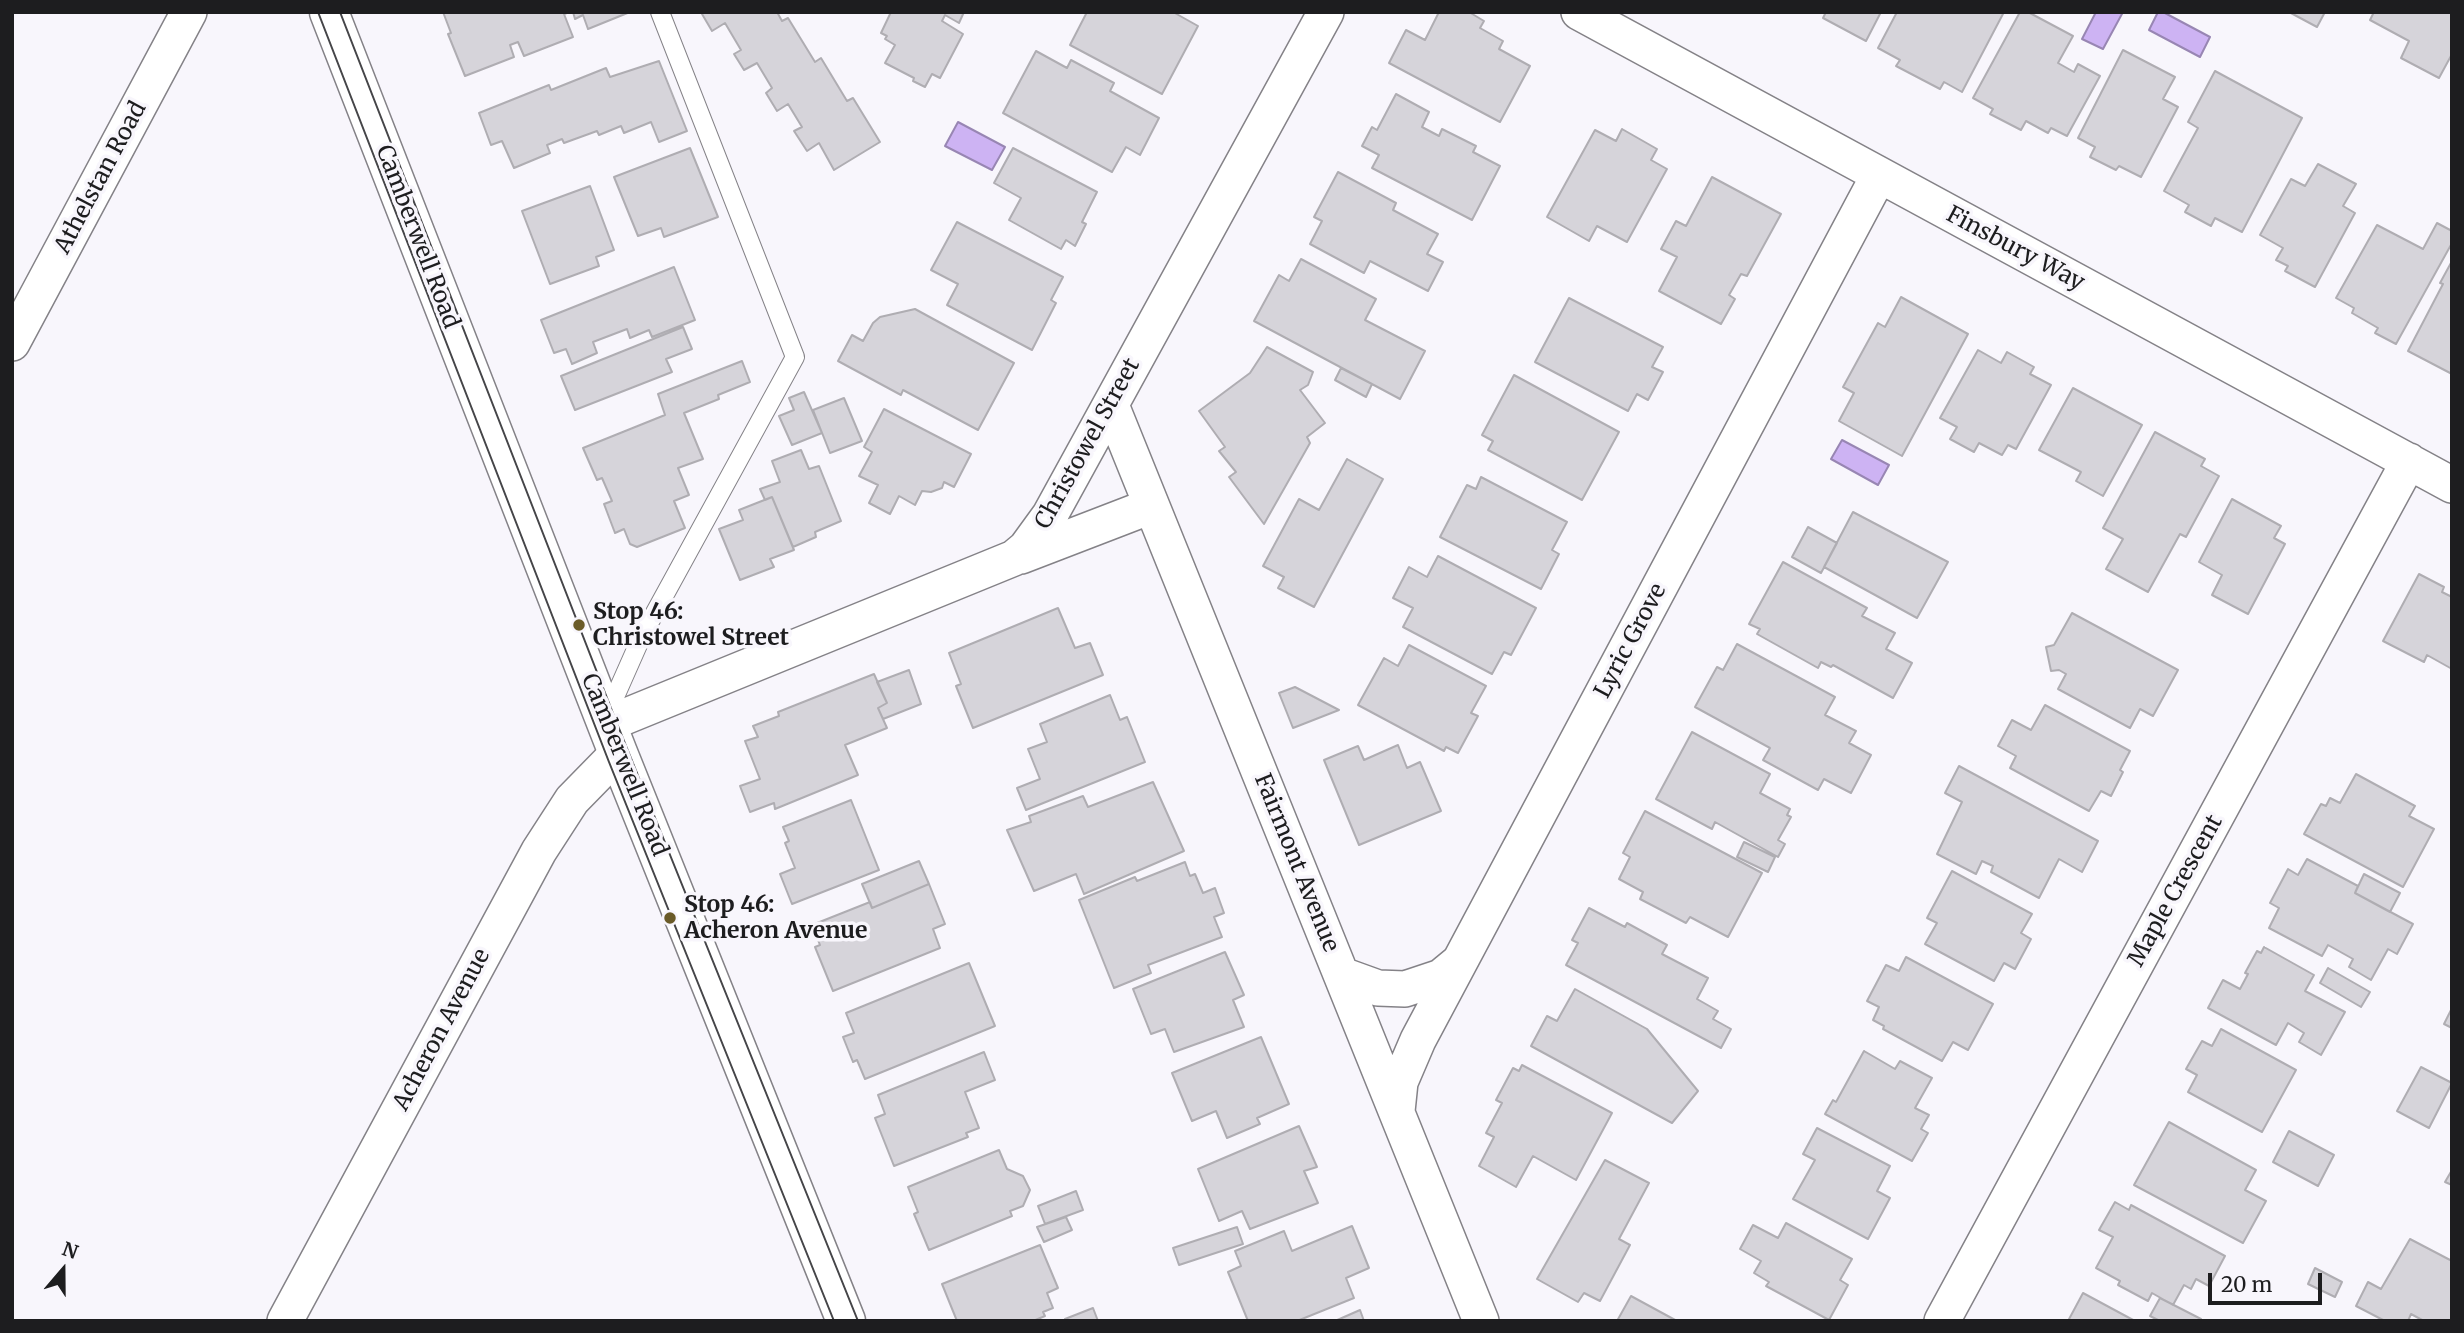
<!DOCTYPE html>
<style>
body{margin:0}
#map{position:relative;width:2464px;height:1333px;overflow:hidden;background:#f8f6fc;font-family:Merriweather,serif}
canvas{display:block}
.frame{position:absolute;inset:0;border:14px solid #1d1d1f;pointer-events:none}
.north{position:absolute;left:28px;top:1235px;width:70px;height:70px;-webkit-text-stroke:5px #f8f6fc;paint-order:stroke;rotate:20deg;font-size:19px;font-weight:700;line-height:28px;text-align:center;color:#1d1d1f}
.north::after{content:'';display:block;margin:auto;width:24px;height:32px;background:#1d1d1f;clip-path:polygon(50% 0,100% 100%,50% 72%,0 100%)}
.scale{position:absolute;left:2208px;top:1273px;width:114px;height:32px;box-sizing:border-box;border:4px solid #1d1d1f;border-top:0;padding-left:9px;font-size:21px;line-height:24px;white-space:nowrap;color:#1d1d1f;-webkit-text-stroke:5px #f8f6fc;paint-order:stroke}
</style>
<div id="map">
<canvas width="2464" height="1333"></canvas>
<div class="frame"></div>
<div class="north">N</div>
<div class="scale">20 m</div>
</div>
<script>
const ctx = document.querySelector('canvas').getContext('2d');
ctx.lineJoin = 'round';
function paint(path, color) {
  ctx.fillStyle = color;
  ctx.fill(path, 'evenodd');
}
function shape(rows) {
  const path = new Path2D();
  for (const r of rows) {
    path.moveTo(r[0], r[1]);
    for (let i = 2; i < r.length; i += 2) path.lineTo(r[i], r[i + 1]);
  }
  return path;
}
function strokePath(path, color, width, dash) {
  ctx.strokeStyle = color;
  ctx.lineWidth = width;
  ctx.lineCap = dash ? 'butt' : 'round';
  ctx.setLineDash(dash || []);
  ctx.stroke(path);
}
function drawText(font, color, halo, rows, align = 'center') {
  ctx.font = font + ' Merriweather,serif';
  ctx.lineWidth = 7;
  ctx.setLineDash([]);
  ctx.textBaseline = 'middle';
  ctx.strokeStyle = halo;
  ctx.fillStyle = color;
  for (const [text, x, y, turn = 0] of rows) {
    ctx.save();
    ctx.translate(x, y);
    ctx.rotate((+turn || 0) * Math.PI / 180);
    ctx.textAlign = isNaN(turn) ? turn : align;
    if (halo) ctx.strokeText(text, 0, 0);
    ctx.fillText(text, 0, 0);
    ctx.restore();
  }
}
const water = shape([
 [2096,12,2123,12,2103,49,2082,39,2096,12],
 [2158,12,2163,12,2210,37,2200,57,2149,30,2158,12],
 [958,122,1005,147,992,170,945,146,958,122],
 [1842,440,1889,465,1878,485,1831,459,1842,440]
]);
paint(water, '#cdb3f3');
strokePath(water, '#9886b3', 2);
const building = shape([
 [443,12,570,12,564,14,573,37,524,56,518,42,510,45,514,57,465,76,448,34,451,33,443,12],
 [573,12,630,12,588,29,583,15,575,19,573,12],
 [704,12,777,12,782,21,788,18,815,62,821,58,847,101,853,98,880,142,834,170,819,143,807,151,794,131,802,127,788,104,777,111,766,93,772,88,757,63,744,70,734,54,741,50,725,23,712,31,702,14,704,12],
 [891,12,964,12,959,23,945,15,942,21,963,34,940,78,932,74,925,87,913,81,914,78,885,63,895,45,885,39,887,36,881,33,891,12],
 [1087,12,1173,12,1198,26,1162,94,1070,45,1087,12],
 [1439,12,1469,12,1484,21,1480,28,1503,41,1499,49,1530,66,1500,122,1389,63,1406,30,1425,40,1439,12],
 [1826,12,1881,12,1866,41,1823,18,1826,12],
 [1897,12,2004,12,1962,92,1944,82,1940,89,1896,66,1900,60,1878,48,1897,12],
 [2020,12,2028,12,2073,36,2058,63,2074,72,2078,64,2100,76,2067,136,2051,128,2048,133,2026,121,2021,130,1990,114,1993,109,1973,98,2020,12],
 [2289,12,2325,12,2317,27,2289,12],
 [2374,12,2452,12,2452,54,2439,78,2401,58,2409,41,2370,20,2374,12],
 [2123,50,2175,77,2163,99,2178,107,2141,177,2119,166,2116,170,2090,157,2095,147,2078,138,2123,50],
 [1036,51,1067,68,1071,60,1114,83,1110,91,1159,118,1140,155,1126,147,1112,172,1003,113,1036,51],
 [659,61,687,131,659,142,651,122,624,133,621,126,599,135,597,131,564,143,562,139,547,145,550,153,514,168,502,141,491,145,479,113,549,85,551,90,606,68,610,77,659,61],
 [2215,71,2302,118,2242,232,2215,218,2211,226,2185,212,2189,205,2164,191,2198,128,2188,122,2215,71],
 [1396,94,1429,112,1422,127,1439,136,1442,129,1476,146,1473,152,1500,166,1472,220,1372,168,1379,155,1362,146,1372,127,1377,130,1396,94],
 [1622,129,1657,149,1651,160,1667,169,1627,242,1597,226,1589,241,1547,217,1595,130,1616,141,1622,129],
 [690,148,718,217,664,237,661,228,638,236,614,177,690,148],
 [1013,148,1097,192,1082,222,1086,224,1075,246,1066,240,1061,249,1009,220,1021,198,994,183,1013,148],
 [2318,164,2356,184,2343,206,2355,213,2315,287,2285,271,2288,266,2276,260,2283,248,2260,235,2291,179,2305,186,2318,164],
 [1338,172,1396,203,1393,210,1438,234,1427,254,1443,262,1428,291,1370,261,1364,273,1310,244,1322,221,1314,217,1338,172],
 [1712,177,1781,214,1747,276,1741,274,1729,295,1735,299,1721,324,1659,291,1677,257,1661,249,1676,221,1686,226,1712,177],
 [590,186,614,250,596,257,599,266,550,284,522,211,590,186],
 [957,222,1063,277,1051,300,1056,303,1032,350,947,305,958,284,931,270,957,222],
 [2437,223,2452,231,2452,243,2396,344,2375,333,2378,328,2352,313,2354,308,2336,298,2377,225,2423,249,2437,223],
 [1301,259,1376,299,1365,320,1425,351,1400,399,1254,321,1279,275,1289,281,1301,259],
 [2452,261,2452,374,2408,351,2443,284,2440,283,2452,261],
 [674,267,695,320,652,337,649,330,630,338,627,329,593,342,597,353,572,364,566,349,554,353,541,320,674,267],
 [1901,297,1968,334,1902,456,1839,421,1854,393,1843,387,1878,323,1885,327,1901,297],
 [1569,298,1663,347,1652,367,1663,372,1648,400,1637,394,1628,411,1535,362,1569,298],
 [915,309,1014,363,978,430,903,390,901,395,838,361,852,335,863,341,873,323,880,317,915,309],
 [683,327,692,349,666,359,672,372,575,410,561,376,683,327],
 [1267,347,1313,372,1308,385,1300,390,1325,423,1307,437,1310,443,1264,524,1229,477,1236,472,1219,451,1225,447,1199,411,1250,373,1267,347],
 [1978,350,2001,363,2007,352,2034,367,2030,374,2051,385,2016,449,2008,445,2002,455,1979,443,1974,452,1950,439,1957,427,1940,418,1978,350],
 [742,361,750,382,718,395,719,399,684,413,703,459,678,468,689,495,674,501,685,528,637,547,630,544,624,529,615,533,604,504,612,501,602,478,597,480,583,448,665,415,658,394,742,361],
 [1341,368,1372,384,1366,397,1335,380,1341,368],
 [1514,375,1619,432,1582,500,1488,450,1493,441,1482,435,1514,375],
 [2073,388,2142,425,2103,496,2076,481,2081,472,2039,450,2073,388],
 [804,392,822,433,792,445,779,416,794,410,789,398,804,392],
 [844,398,862,441,830,453,813,410,844,398],
 [884,409,971,454,954,487,944,482,942,488,931,492,922,491,915,505,899,496,890,514,869,503,878,485,859,476,872,452,864,447,884,409],
 [2155,432,2205,459,2201,466,2219,476,2186,537,2180,534,2148,592,2106,569,2123,539,2103,528,2155,432],
 [801,450,809,469,819,466,841,521,815,532,816,537,793,547,772,497,765,500,760,489,780,482,772,461,801,450],
 [1347,459,1383,479,1314,607,1278,588,1284,577,1263,566,1299,499,1319,510,1347,459],
 [1481,477,1567,522,1552,550,1559,554,1541,589,1440,537,1467,485,1476,489,1481,477],
 [772,497,794,550,770,559,774,567,740,580,719,529,743,520,739,510,772,497],
 [2232,499,2281,526,2274,538,2285,544,2248,614,2212,595,2222,575,2199,562,2232,499],
 [1853,512,1948,562,1917,618,1824,567,1853,512],
 [1808,527,1837,543,1821,573,1792,557,1808,527],
 [1438,556,1536,608,1511,655,1504,652,1492,674,1403,627,1413,608,1393,598,1409,567,1427,577,1438,556],
 [1783,562,1867,608,1862,616,1895,633,1886,649,1912,663,1893,698,1833,665,1831,667,1821,662,1818,668,1757,634,1760,629,1749,624,1783,562],
 [2419,574,2444,587,2442,592,2452,597,2452,669,2427,655,2424,662,2383,641,2419,574],
 [1058,608,1075,648,1090,643,1103,675,973,728,956,686,961,684,949,653,1058,608],
 [2072,613,2178,670,2153,716,2140,709,2130,728,2058,689,2066,674,2059,670,2051,671,2046,647,2054,645,2072,613],
 [1737,644,1835,697,1825,715,1856,731,1849,743,1871,755,1851,793,1824,779,1818,790,1763,760,1770,748,1695,707,1717,667,1723,670,1737,644],
 [1409,645,1486,686,1471,713,1478,716,1458,753,1446,747,1444,751,1358,705,1384,658,1398,666,1409,645],
 [909,670,921,704,883,719,878,708,887,703,877,682,909,670],
 [874,674,887,703,878,708,887,728,845,745,858,775,775,809,774,803,750,812,740,786,760,779,745,741,758,737,753,726,779,716,778,712,874,674],
 [1295,687,1339,710,1293,728,1279,693,1295,687],
 [1110,695,1120,720,1127,717,1145,762,1026,810,1017,788,1040,779,1028,749,1047,742,1040,724,1110,695],
 [2045,705,2130,751,2120,770,2123,772,2111,796,2101,791,2089,811,2010,768,2016,756,1998,746,2012,720,2031,730,2045,705],
 [1692,732,1770,774,1760,793,1790,809,1787,815,1791,817,1778,840,1785,844,1778,857,1715,822,1712,829,1656,799,1692,732],
 [1398,745,1407,768,1420,762,1441,811,1359,845,1324,760,1358,746,1364,760,1398,745],
 [1959,766,2098,841,2082,872,2059,859,2039,898,1991,872,1993,866,1982,861,1976,874,1937,854,1962,802,1945,793,1959,766],
 [2356,774,2415,806,2409,816,2434,829,2403,887,2304,834,2321,804,2326,806,2330,798,2340,803,2356,774],
 [1153,782,1184,851,1084,894,1076,874,1034,891,1007,830,1031,822,1029,816,1083,796,1088,807,1153,782],
 [851,800,879,870,792,904,780,874,795,868,785,843,789,841,783,827,851,800],
 [1645,811,1762,873,1728,937,1690,917,1686,923,1640,899,1643,892,1619,879,1630,857,1623,853,1645,811],
 [1744,842,1775,857,1768,872,1737,857,1744,842],
 [2307,859,2358,886,2355,893,2413,924,2397,954,2388,949,2371,980,2349,967,2353,959,2328,945,2322,956,2269,928,2279,908,2270,903,2288,869,2298,875,2307,859],
 [919,861,929,884,872,908,862,884,919,861],
 [1185,862,1190,876,1195,874,1203,893,1215,888,1224,913,1214,917,1222,937,1148,965,1151,973,1114,988,1079,900,1135,877,1137,881,1185,862],
 [1952,871,2032,914,2021,933,2031,939,2015,969,2004,963,1994,981,1925,944,1937,923,1927,918,1952,871],
 [2364,874,2400,893,2390,912,2355,893,2364,874],
 [929,884,945,924,933,929,940,948,833,991,815,947,820,945,812,925,870,902,872,908,929,884],
 [1589,908,1625,927,1627,923,1667,945,1662,954,1708,978,1697,999,1718,1011,1713,1019,1731,1029,1721,1048,1566,965,1578,943,1572,940,1589,908],
 [2264,947,2314,975,2305,991,2345,1012,2321,1055,2299,1042,2304,1033,2288,1023,2276,1045,2208,1008,2223,980,2240,989,2248,974,2245,973,2257,951,2261,953,2264,947],
 [1225,952,1244,995,1233,1000,1244,1027,1174,1052,1165,1029,1151,1034,1133,989,1225,952],
 [1906,957,1993,1004,1968,1050,1953,1042,1942,1061,1883,1029,1884,1026,1873,1020,1879,1007,1867,1001,1886,965,1899,971,1906,957],
 [969,963,995,1026,865,1079,857,1060,853,1062,843,1037,854,1033,846,1013,969,963],
 [2328,968,2370,992,2361,1007,2320,983,2328,968],
 [1575,989,1647,1029,1698,1091,1672,1123,1531,1046,1547,1016,1557,1021,1575,989],
 [2452,1008,2452,1028,2444,1024,2452,1008],
 [2221,1029,2296,1070,2262,1132,2188,1092,2197,1075,2186,1069,2202,1041,2212,1046,2221,1029],
 [1261,1037,1289,1104,1257,1118,1260,1124,1227,1138,1216,1111,1192,1121,1172,1073,1261,1037],
 [1864,1051,1895,1069,1900,1061,1932,1078,1915,1108,1929,1115,1921,1129,1928,1133,1912,1161,1825,1114,1833,1100,1836,1102,1864,1051],
 [984,1052,995,1080,965,1092,979,1128,966,1133,968,1137,894,1166,875,1118,885,1114,878,1095,984,1052],
 [1522,1065,1612,1113,1576,1180,1533,1156,1516,1187,1479,1166,1494,1137,1486,1133,1502,1103,1496,1100,1513,1068,1519,1071,1522,1065],
 [2421,1067,2452,1083,2429,1128,2397,1111,2421,1067],
 [2169,1122,2256,1170,2245,1190,2266,1201,2243,1243,2134,1185,2169,1122],
 [1299,1126,1317,1167,1304,1171,1318,1203,1250,1229,1242,1211,1219,1221,1198,1169,1299,1126],
 [1817,1128,1890,1166,1877,1191,1890,1198,1868,1239,1793,1199,1815,1160,1803,1154,1817,1128],
 [2289,1131,2334,1155,2318,1186,2273,1162,2289,1131],
 [999,1150,1007,1169,1023,1176,1030,1190,1023,1206,1010,1211,1012,1216,929,1250,914,1214,918,1212,908,1187,999,1150],
 [1605,1160,1649,1183,1619,1239,1630,1245,1600,1301,1584,1293,1578,1302,1537,1279,1605,1160],
 [2452,1170,2452,1185,2445,1182,2452,1170],
 [1076,1191,1083,1210,1045,1224,1038,1206,1076,1191],
 [2115,1202,2129,1210,2131,1205,2225,1256,2209,1286,2196,1279,2191,1289,2184,1285,2173,1305,2152,1293,2148,1301,2118,1285,2120,1281,2096,1268,2113,1237,2099,1230,2115,1202],
 [1066,1217,1072,1230,1044,1242,1037,1227,1066,1217],
 [1786,1223,1852,1259,1840,1280,1848,1285,1829,1320,1766,1286,1769,1282,1754,1273,1761,1261,1740,1249,1753,1225,1778,1238,1786,1223],
 [1352,1226,1369,1268,1346,1278,1354,1298,1297,1321,1248,1321,1228,1272,1241,1266,1235,1251,1284,1231,1292,1251,1352,1226],
 [1237,1227,1243,1244,1179,1265,1173,1248,1237,1227],
 [2410,1239,2452,1261,2452,1321,2424,1321,2411,1314,2408,1321,2385,1321,2356,1306,2368,1282,2381,1289,2410,1239],
 [1040,1245,1058,1288,1047,1293,1053,1308,1043,1312,1045,1316,1033,1321,957,1321,942,1284,1040,1245],
 [2315,1268,2342,1282,2335,1297,2308,1284,2315,1268],
 [2083,1293,2135,1321,2068,1321,2083,1293],
 [1631,1296,1677,1321,1617,1321,1631,1296],
 [2160,1298,2201,1319,2200,1321,2160,1321,2150,1316,2160,1298],
 [1093,1308,1098,1321,1066,1321,1065,1319,1093,1308],
 [1360,1310,1364,1321,1335,1321,1360,1310]
]);
paint(building, '#d6d4da');
strokePath(building, '#afadb2', 2);
const lane = shape([
 [606,717,641,638,795,357,660,12]
]);
const street = shape([
 [1579,12,2452,485],
 [12,343,189,12],
 [1111,405,1481,1321],
 [1021,556,1151,506],
 [607,724,1014,558,1026,548,1050,515,1326,12],
 [1342,975,1378,988,1405,989,1441,977,1458,963],
 [1397,1111,1400,1082,1418,1040,1879,175],
 [285,1321,539,851,572,800,618,753],
 [1942,1321,2409,461]
]);
const primary = shape([
 [329,12,618,753,846,1321]
]);
strokePath(lane, '#848287', 20);
strokePath(street, '#848287', 38);
strokePath(primary, '#848287', 41);
strokePath(lane, '#fff', 18);
strokePath(street, '#fff', 35);
strokePath(primary, '#fff', 38);
strokePath(shape([
 [318,12,609,762,834,1321],
 [340,12,616,721,858,1321]
]), '#454548', 2);
for (const [x, y, r, color] of [
 [579,625,7,"#6a5b28"],
 [670,918,7,"#6a5b28"]
]) {
  const dot = new Path2D();
  dot.arc(x, y, r, 0, 2 * Math.PI);
  ctx.fillStyle = color;
  ctx.fill(dot);
  strokePath(dot, '#f8f6fc', 2.5);
}
drawText('23px', '#1d1d1f', '#f8f6fc', [
 ["Athelstan Road",101,178,-62],
 ["Camberwell Road",417,237,69],
 ["Finsbury Way",2015,249,28],
 ["Christowel Street",1088,444,-61],
 ["Lyric Grove",1631,641,-62],
 ["Camberwell Road",624,765,68],
 ["Fairmont Avenue",1296,863,68],
 ["Maple Crescent",2176,891,-61],
 ["Acheron Avenue",442,1030,-62]
]);
drawText('bold 23px', '#1d1d1f', '#f8f6fc', [
 ["Stop 46:",593,612],
 ["Christowel Street",593,638],
 ["Stop 46:",684,905],
 ["Acheron Avenue",684,931]
], 'left');
</script>
